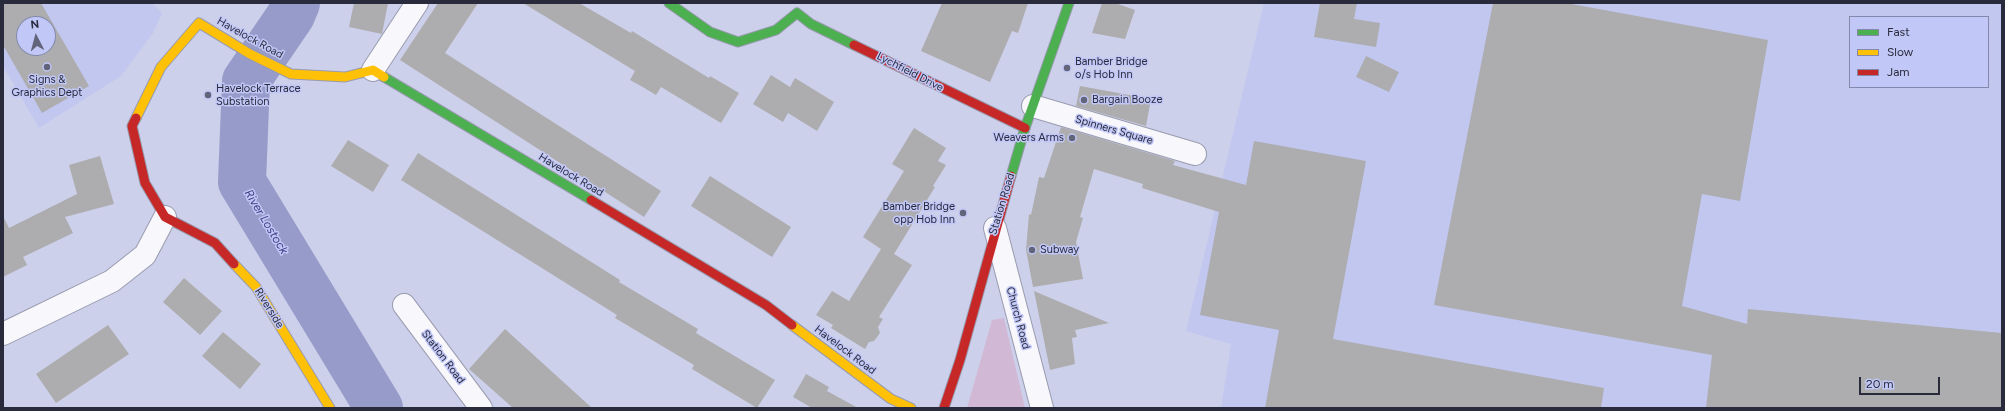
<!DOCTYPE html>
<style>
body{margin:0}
#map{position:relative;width:2005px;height:411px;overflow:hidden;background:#cdd0ea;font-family:Figtree,sans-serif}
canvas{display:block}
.frame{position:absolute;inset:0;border:4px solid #292b3d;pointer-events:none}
.legend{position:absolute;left:1849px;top:16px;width:140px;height:72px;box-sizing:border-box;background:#c1c7f6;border:1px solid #8489ac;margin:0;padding:5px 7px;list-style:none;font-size:12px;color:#292b3d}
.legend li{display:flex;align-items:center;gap:8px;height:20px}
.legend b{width:20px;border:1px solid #8489ac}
.north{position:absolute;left:16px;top:16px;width:40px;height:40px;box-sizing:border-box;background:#c1c7f6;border:1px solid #8489ac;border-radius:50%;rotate:354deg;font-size:11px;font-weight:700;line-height:16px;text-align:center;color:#292b3d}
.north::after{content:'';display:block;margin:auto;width:14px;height:18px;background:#62657a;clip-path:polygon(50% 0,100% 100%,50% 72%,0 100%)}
.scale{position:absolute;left:1859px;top:377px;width:81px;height:18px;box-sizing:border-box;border:2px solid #292b3d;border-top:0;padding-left:5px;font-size:12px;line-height:14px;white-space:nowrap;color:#292b3d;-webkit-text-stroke:3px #c1c7f6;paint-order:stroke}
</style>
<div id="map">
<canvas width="2005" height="411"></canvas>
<div class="frame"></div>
<ul class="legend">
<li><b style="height:5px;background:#4caf50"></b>Fast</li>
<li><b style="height:5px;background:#ffc107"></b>Slow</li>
<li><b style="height:5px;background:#c62828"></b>Jam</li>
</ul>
<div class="north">N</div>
<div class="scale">20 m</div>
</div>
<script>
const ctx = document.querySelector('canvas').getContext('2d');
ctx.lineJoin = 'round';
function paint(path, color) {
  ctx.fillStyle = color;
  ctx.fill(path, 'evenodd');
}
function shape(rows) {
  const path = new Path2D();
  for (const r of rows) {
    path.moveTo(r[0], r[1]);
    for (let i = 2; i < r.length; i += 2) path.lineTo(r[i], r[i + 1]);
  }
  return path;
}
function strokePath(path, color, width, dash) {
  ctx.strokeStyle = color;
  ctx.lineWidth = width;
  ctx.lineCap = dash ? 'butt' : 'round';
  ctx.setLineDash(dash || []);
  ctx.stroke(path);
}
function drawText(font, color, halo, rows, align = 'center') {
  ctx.font = font + ' Figtree,sans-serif';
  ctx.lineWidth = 3;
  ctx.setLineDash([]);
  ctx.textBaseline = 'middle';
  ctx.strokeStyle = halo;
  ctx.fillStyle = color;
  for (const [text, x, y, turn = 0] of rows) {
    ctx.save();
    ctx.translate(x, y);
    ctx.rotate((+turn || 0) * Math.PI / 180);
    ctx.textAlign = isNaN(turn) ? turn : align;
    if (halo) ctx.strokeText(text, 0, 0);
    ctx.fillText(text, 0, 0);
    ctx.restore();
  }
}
paint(shape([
 [3,3,152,3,162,13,153,33,121,76,39,128,3,66],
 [24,24,48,24,48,48,24,48],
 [1264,3,2002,3,2002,408,1221,408,1231,344,1186,331],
 [1850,17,1988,17,1988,87,1850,87]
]), '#c2c7f0');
paint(shape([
 [1004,318,1025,408,967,408,992,320]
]), '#d1b9d6');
strokePath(shape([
 [296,3,291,15,246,81,242,182,379,408]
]), '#969bc9', 48);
paint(shape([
 [3,3,41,3,89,86,42,113,3,45],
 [24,24,48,24,48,48,24,48],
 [354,3,388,3,382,34,349,27],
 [438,3,478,3,445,53,661,191,644,217,400,60],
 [523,3,579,3,631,33,632,31,709,78,710,76,739,93,721,123,661,87,656,95,641,86,630,80,635,71],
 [942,3,1028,3,1018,33,1012,31,990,82,921,51],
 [1102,3,1115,3,1135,10,1125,39,1092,33],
 [1320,3,1357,3,1354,19,1380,23,1376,47,1314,37],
 [1493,3,1566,3,1768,40,1740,201,1702,194,1682,306,1747,324,1748,309,2002,333,2002,408,1706,408,1712,355,1434,305],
 [1366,56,1399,72,1389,92,1356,77],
 [771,75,790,87,795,78,834,102,817,131,788,113,783,122,753,104],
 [1080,86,1151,99,1146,126,1076,106],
 [1061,127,1175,161,1173,165,1246,185,1254,141,1366,161,1333,339,1604,388,1601,408,1265,408,1279,330,1200,315,1219,212,1142,188,1143,184,1094,169,1080,217,1083,218,1076,242,1083,279,1033,287,1026,250,1029,214,1031,215,1039,177,1044,178],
 [914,128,946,148,938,161,946,165,933,186,935,187,894,254,912,265,879,317,883,319,878,327,880,333,874,341,869,342,865,349,831,328,833,325,816,315,832,291,849,301,881,249,863,237,904,171,892,164],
 [348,140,389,165,373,192,331,166],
 [418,153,620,280,619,282,698,329,696,333,775,380,757,408,692,369,694,365,615,318,617,315,401,180],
 [100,156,114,204,65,217,73,233,23,257,27,265,3,277,3,216,9,228,77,194,69,165],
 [710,176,791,227,772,257,691,206],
 [184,278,222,311,200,335,163,302],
 [1034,291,1109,323,1075,330,1077,337,1072,338,1075,364,1050,370],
 [108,325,129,354,56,403,36,374],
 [505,329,592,408,513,408,469,369],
 [223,332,261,364,240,389,202,356],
 [806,374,829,387,827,391,858,408,812,408,793,397]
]), '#adadaf');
const street = shape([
 [373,70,417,3],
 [1033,106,1195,154],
 [995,228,1042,408],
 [404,305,481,408],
 [3,334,112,281,145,255,165,217]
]);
const fast = shape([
 [669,3,710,32,738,42,776,30,797,13,811,24,854,45],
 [384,77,591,200],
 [1011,176,1025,128,1069,3]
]);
const slow = shape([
 [136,118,161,67,199,23,250,54,291,74,345,77,373,70,384,77],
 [234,264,256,287,330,408],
 [792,325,891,399,911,408]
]);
const jam = shape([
 [854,45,1025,128],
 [136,118,132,126,145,183,165,217,215,243,234,264],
 [591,200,766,305,792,325],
 [944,408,960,360,1011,176]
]);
strokePath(street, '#999baf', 24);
strokePath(fast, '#999baf', 11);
strokePath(slow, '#999baf', 11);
strokePath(jam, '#999baf', 11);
strokePath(street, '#f8f8fc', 22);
strokePath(fast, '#4caf50', 9);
strokePath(slow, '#ffc107', 9);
strokePath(jam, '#c62828', 9);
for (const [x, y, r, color] of [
 [47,67,4,"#62657a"],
 [1067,68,4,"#62657a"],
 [208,95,4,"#62657a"],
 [1084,100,4,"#62657a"],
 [1072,138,4,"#62657a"],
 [963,213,4,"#62657a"],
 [1032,250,4,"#62657a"]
]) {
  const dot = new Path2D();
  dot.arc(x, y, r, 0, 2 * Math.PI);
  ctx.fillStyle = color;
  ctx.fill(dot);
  strokePath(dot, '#c1c7f6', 1.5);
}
drawText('11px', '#292b3d', '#c1c7f6', [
 ["Havelock Road",250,38,29],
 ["Lychfield Drive",910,72,27],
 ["Spinners Square",1114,130,16],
 ["Havelock Road",571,175,31],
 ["Station Road",1002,204,-73],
 ["Riverside",269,308,58],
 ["Church Road",1018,318,75],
 ["Havelock Road",845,350,37],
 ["Station Road",443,357,53]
]);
drawText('11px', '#292b3d', '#c1c7f6', [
 ["Bamber Bridge",1075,62],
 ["o/s Hob Inn",1075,75],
 ["Signs &",47,80,"center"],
 ["Graphics Dept",47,93,"center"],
 ["Havelock Terrace",216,89],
 ["Substation",216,102],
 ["Bargain Booze",1092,100],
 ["Weavers Arms",1064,138,"right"],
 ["Bamber Bridge",955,207,"right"],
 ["opp Hob Inn",955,220,"right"],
 ["Subway",1040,250]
], 'left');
drawText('italic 12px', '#3d3d82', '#c1c7f6', [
 ["River Lostock",266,222,59]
]);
</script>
